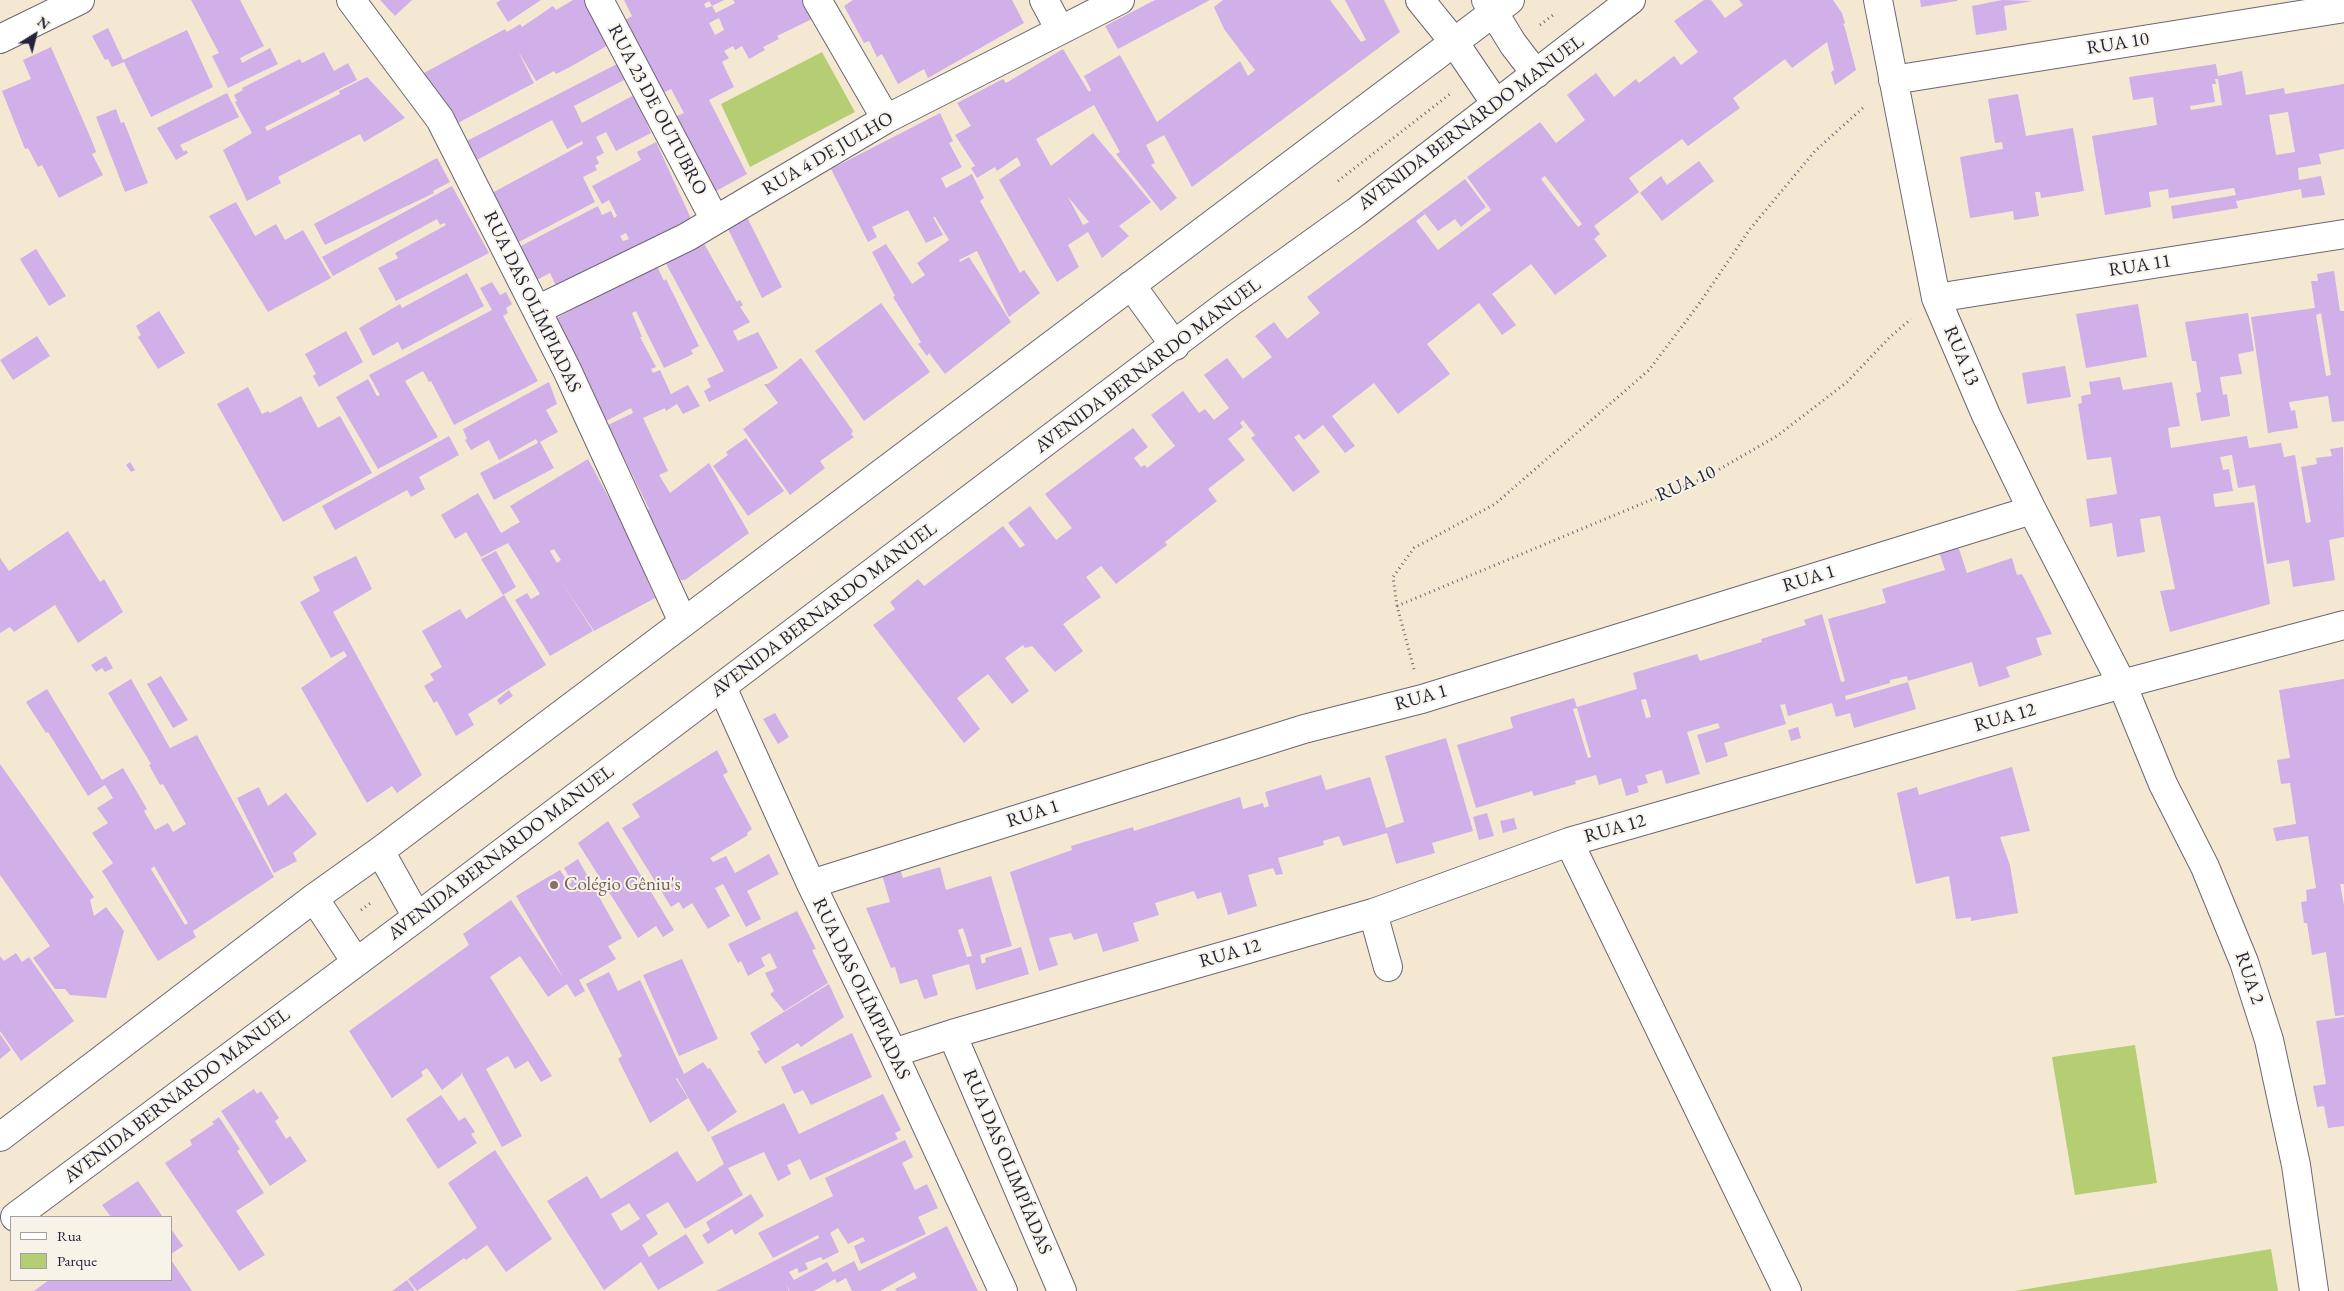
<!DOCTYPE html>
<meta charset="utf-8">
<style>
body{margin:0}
#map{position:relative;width:2344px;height:1291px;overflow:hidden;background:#f4e8d3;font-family:"EB Garamond",serif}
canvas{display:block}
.legend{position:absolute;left:10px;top:1216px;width:162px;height:65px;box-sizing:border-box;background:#f7f3e8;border:1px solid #a29fa3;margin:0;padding:6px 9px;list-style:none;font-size:15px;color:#22223b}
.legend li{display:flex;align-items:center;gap:10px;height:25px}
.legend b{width:25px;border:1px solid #a29fa3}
.north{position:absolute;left:10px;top:10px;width:50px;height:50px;-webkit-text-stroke:4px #f7f3e8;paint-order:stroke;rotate:36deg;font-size:14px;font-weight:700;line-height:20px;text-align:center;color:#22223b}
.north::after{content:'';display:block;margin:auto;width:18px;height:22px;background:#22223b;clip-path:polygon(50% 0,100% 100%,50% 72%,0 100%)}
</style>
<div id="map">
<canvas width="2344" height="1291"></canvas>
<ul class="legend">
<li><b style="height:6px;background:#fff"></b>Rua</li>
<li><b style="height:14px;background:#b6ce73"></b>Parque</li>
</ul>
<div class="north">N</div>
</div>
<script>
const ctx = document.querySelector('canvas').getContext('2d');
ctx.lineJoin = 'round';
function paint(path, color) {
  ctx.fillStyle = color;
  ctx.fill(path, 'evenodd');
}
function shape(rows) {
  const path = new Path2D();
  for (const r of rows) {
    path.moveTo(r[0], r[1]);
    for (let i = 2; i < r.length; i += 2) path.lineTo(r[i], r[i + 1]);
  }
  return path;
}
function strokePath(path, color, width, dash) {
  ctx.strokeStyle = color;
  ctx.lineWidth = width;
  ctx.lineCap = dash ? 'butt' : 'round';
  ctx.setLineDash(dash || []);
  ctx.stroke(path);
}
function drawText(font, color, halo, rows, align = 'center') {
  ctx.font = font + ' "EB Garamond",serif';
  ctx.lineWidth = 4;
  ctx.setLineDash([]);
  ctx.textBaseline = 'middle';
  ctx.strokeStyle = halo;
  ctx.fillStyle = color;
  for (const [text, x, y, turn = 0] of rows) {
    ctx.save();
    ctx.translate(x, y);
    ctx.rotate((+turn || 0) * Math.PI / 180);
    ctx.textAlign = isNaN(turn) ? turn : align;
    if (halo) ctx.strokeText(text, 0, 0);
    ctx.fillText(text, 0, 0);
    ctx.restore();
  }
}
paint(shape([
 [822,52,855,112,750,167,721,104],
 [2135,1045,2157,1183,2075,1195,2052,1057],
 [2271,1249,2278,1291,2015,1291]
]), '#b6ce73');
paint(shape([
 [191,0,240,0,264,46,240,58,242,63,270,48,278,64,228,88,212,56,219,53],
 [380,0,412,0,395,16],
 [501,0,541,0,508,22,496,3],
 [573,0,584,0,612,43,570,67,556,74,554,71,536,81,518,51,534,83,456,124,424,73,505,29,507,32,520,24,522,27,553,6,556,10],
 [624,0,724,0,712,6,709,1,704,4,706,8,712,6,716,13,735,3,733,0,802,0,812,19,777,36,779,39,763,47,765,50,749,59,742,46,735,50,733,46,724,51,729,58,722,62,734,87,709,100,747,174,716,191,675,117,684,113,671,89,663,93,625,20,632,16],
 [719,18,724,30,715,35,709,23],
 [853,0,1012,0,1024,23,928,78,924,69,898,84,882,54,877,57,869,41,864,43,844,6],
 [1155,0,1210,0,1118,49,1105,26],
 [1223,0,1330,0,1361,42,1366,40,1345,0,1384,0,1400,32,1192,187,1164,135,1146,145,1155,163,1151,165,1177,198,1161,211,1116,154,1120,152,1094,105,1036,139,1051,166,1093,133,1151,202,1119,226,1129,236,1102,258,1088,232,1068,245,1079,267,1057,282,999,180,1021,165,1017,157,997,171,995,167,977,178,971,168,975,166,955,135,971,126,957,103,1003,79,1006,83,1063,49,1089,92,1091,90,1084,76,1120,55,1157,122,1240,61,1248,76,1255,70,1224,29,1214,7],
 [1068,197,1089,222,1083,225],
 [1704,0,1711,0,1725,18,1743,5,1739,0,1833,0,1842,13,1845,23,1843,24,1845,28,1856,70,1835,85,1831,72,1834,70,1827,42,1792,68,1785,59,1733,98,1740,108,1688,146,1682,139,1629,178,1639,192,1594,226,1600,234,1594,239,1607,256,1555,295,1531,264,1492,294,1516,325,1502,335,1479,303,1427,344,1450,374,1398,414,1374,383,1332,416,1355,446,1345,453,1323,425,1304,440,1299,434,1294,437,1320,472,1293,492,1251,438,1255,435,1243,420,1240,423,1243,427,1228,439,1245,460,1208,489,1217,501,1165,542,1167,545,1116,584,1101,566,1086,577,1101,597,1063,624,1083,651,1055,672,1032,646,1025,648,1023,645,1005,658,1029,691,1012,704,988,674,957,698,980,729,964,743,873,625,895,609,890,602,918,579,924,586,1003,526,1020,548,1025,545,1008,523,1030,506,1056,540,1072,528,1045,494,1133,428,1148,447,1134,458,1141,467,1145,465,1147,468,1175,446,1151,415,1183,391,1199,413,1205,409,1214,420,1229,408,1204,375,1227,358,1243,379,1272,357,1255,336,1274,322,1287,339,1320,313,1307,297,1465,179,1486,207,1461,227,1455,219,1438,231,1425,214,1416,221,1438,250,1491,210,1467,177,1540,122,1556,143,1585,120,1567,95,1596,73,1614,97,1636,79,1639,83,1674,56,1681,65,1698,52,1674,21],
 [1545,176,1582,224,1578,227,1541,179],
 [1920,0,1957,0,1957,1,1921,7],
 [2002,0,2033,1,2004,6,2007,30,1976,35,1972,6],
 [108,28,123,60,187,30,213,87,151,117,124,62,112,67,108,59,105,60,92,36],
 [51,47,92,141,96,152,92,154,103,175,59,198,42,165,38,167,28,148,25,149,2,91,31,79,23,60],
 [324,52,334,71,348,63,357,80,265,127,267,131,340,94,339,91,367,77,405,118,364,142,360,134,278,177,281,183,247,201,223,150,252,133,235,102,237,101,234,95,243,90,242,88,300,59,302,63],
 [617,64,624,80,574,106,582,123,634,95,651,133,616,151,606,132,596,137,604,153,596,157,599,163,595,166,597,170,583,177,595,202,517,243,492,193,583,144,582,141,567,149,552,120,475,161,461,144],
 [2216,64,2218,76,2242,71,2246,95,2284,88,2285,94,2344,84,2344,149,2319,154,2321,164,2298,168,2299,180,2321,176,2325,195,2302,198,2301,189,2236,201,2238,208,2173,219,2171,206,2236,195,2234,188,2169,198,2168,189,2149,192,2151,207,2105,215,2092,136,2157,125,2153,97,2133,100,2129,77],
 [2215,79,2218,79,2222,105,2191,110,2190,106,2215,102,2212,84,2216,84],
 [2288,112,2295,152,2276,155,2269,115],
 [227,93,239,117,180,145,184,152,186,150,188,153,176,160,157,128],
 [2018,94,2026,136,2073,128,2084,191,2041,198,2040,192,2035,192,2039,216,2014,220,2013,211,1970,218,1960,157,2003,149,2002,142,1995,143,1988,99],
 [116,109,121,123,124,122,148,183,125,192,96,117],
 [940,113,953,141,949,143,962,167,941,178,946,188,972,174,984,198,980,201,1020,273,1024,270,1040,293,1009,317,977,251,959,260,960,262,969,257,1011,322,945,374,929,353,927,356,918,344,921,342,893,297,895,296,872,252,886,244,912,284,925,275,917,263,949,240,935,217,933,217,943,235,926,243,908,210,872,227,877,237,868,242,831,169],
 [656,142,693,223,558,290,550,273,535,281,519,247,598,206,602,215,611,211,614,218,617,216,609,200,602,204,592,186,641,160,637,152],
 [626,233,629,239,623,241,620,236],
 [437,158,450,182,433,191,434,193,325,245,314,224],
 [1699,161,1714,181,1662,221,1640,193,1661,176,1667,185],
 [452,186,489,253,396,301,378,268,398,258,395,253,446,225,444,223,440,225,437,219,333,276,322,257],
 [236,202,255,236,276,224,285,240,303,230,331,278,268,312,209,216],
 [747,217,782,287,762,298,727,227],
 [702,240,737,302,740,300,743,305,740,307,750,322,733,331,738,341,758,332,778,368,709,402,704,391,711,387,707,379,724,371,664,260],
 [36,249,66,296,49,306,20,259],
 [656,264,664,281,666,279,699,346,691,350,693,354,664,368,636,311,632,313,642,337,640,337,656,367,651,369,653,373,660,370,671,394,688,385,700,406,683,414,677,404,666,411,665,408,643,418,668,471,659,475,670,493,709,463,749,533,685,580,681,580,644,513,649,509,608,425,633,413,631,408,606,421,553,320],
 [2334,271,2340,311,2344,311,2344,421,2332,422,2328,396,2289,402,2291,411,2295,410,2298,428,2268,433,2251,317,2315,308,2311,281,2318,281,2317,274],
 [2321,313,2331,375,2326,376,2316,315],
 [467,273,484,306,402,350,398,342,373,356,359,328,400,304,402,308],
 [492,282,500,295,506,292,512,304,506,308,508,313,503,316,538,381,454,425,431,381,429,382,423,371,405,381,438,437,378,469,336,397,368,379,377,396,380,395,369,375,492,310,480,288],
 [881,303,930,372,864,421,815,351],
 [2138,304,2147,357,2086,368,2076,314],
 [159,311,185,353,158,369,138,337,141,335,136,326],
 [2248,313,2254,351,2238,354,2242,374,2220,377,2223,395,2227,394,2230,416,2201,421,2196,393,2201,392,2196,361,2192,361,2185,322],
 [346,331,363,362,319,387,313,376,316,374,305,354],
 [37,336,50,356,13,380,0,360],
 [801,358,853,431,851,434,854,437,820,461,825,468,790,495,743,429,778,403,764,384,768,384],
 [2065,366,2071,397,2027,404,2022,373],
 [2120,377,2123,390,2172,382,2180,426,2168,428,2171,448,2247,436,2249,448,2281,443,2284,457,2295,455,2306,523,2311,522,2301,467,2317,464,2316,458,2332,456,2330,449,2343,447,2344,537,2329,540,2335,580,2293,587,2289,560,2267,564,2255,485,2238,488,2232,455,2220,457,2223,470,2229,469,2233,491,2213,494,2215,507,2254,502,2270,604,2170,632,2160,591,2175,589,2160,516,2140,519,2145,552,2117,557,2112,523,2090,527,2086,499,2117,494,2111,457,2087,460,2078,404,2082,403,2081,396,2091,394,2089,382],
 [549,382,557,404,546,410,558,432,540,442,554,468,494,500,480,473,538,443,536,439,499,460,489,440,471,450,465,440,467,439,463,429],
 [248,387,262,414,268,411,270,413,301,396,318,428,340,416,372,473,283,522,217,404],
 [449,436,459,455,419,477,425,489,411,497,407,490,335,530,322,506],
 [746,438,784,491,748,516,713,466,728,455,726,452],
 [588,459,631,539,630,540,655,598,594,631,561,581,593,631,550,656,515,600,527,593,531,599,540,594,508,543,481,557,466,532,455,539,441,515,478,493,501,533,520,522,510,506],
 [554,549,561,560,557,563,550,551],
 [130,462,135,470,131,472,126,465],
 [68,531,100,582,104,579,123,612,78,643,55,605,14,632,10,627,0,633,0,558,9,571],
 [1957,543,1967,573,2012,558,2017,575,2022,574,2052,634,2036,638,2042,655,2006,667,2010,677,1979,687,1972,662,1908,681,1907,676,1890,680,1890,683,1845,696,1846,700,1908,682,1916,709,1854,728,1850,713,1836,717,1832,703,1788,716,1785,704,1780,705,1786,724,1724,743,1728,756,1706,763,1697,735,1720,728,1718,723,1687,732,1700,774,1666,784,1662,770,1645,775,1648,783,1637,786,1639,792,1626,796,1621,778,1599,785,1596,775,1575,781,1576,784,1534,796,1532,791,1476,808,1457,745,1513,728,1510,717,1574,698,1577,707,1637,689,1633,673,1697,654,1700,661,1762,642,1761,639,1806,625,1804,620,1822,614,1841,682,1845,681,1828,619,1886,603,1882,589,1945,570,1938,549],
 [1646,699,1651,717,1646,718,1641,700],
 [1577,708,1591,757,1588,758,1573,709],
 [496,551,516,587,503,595,481,559],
 [356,556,372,589,333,612,422,775,397,793,392,786,367,803,301,688,347,656,344,651,331,658,300,602,320,591,313,577],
 [504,595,546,665,468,714,474,725,456,736,437,701,434,703,424,686,434,680,430,674,442,667,422,631,460,609,466,619],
 [106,656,113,668,105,672,102,668,96,672,91,665],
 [161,676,188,720,173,728,147,684],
 [131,679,170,748,197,735,274,877,193,931,196,937,158,961,102,871,113,863,92,833,108,823,97,808,113,798,105,785,88,796,48,732,46,733,26,702,47,689,102,780,123,768,147,809,144,811,155,830,168,823,173,832,186,824,163,784,160,785,149,765,151,764,108,693],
 [154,866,188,923,185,925,151,869],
 [2344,679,2344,884,2340,884,2344,905,2344,1015,2335,1016,2326,952,2312,955,2307,923,2304,923,2301,902,2307,901,2306,890,2316,888,2308,836,2276,841,2273,828,2296,824,2290,783,2281,784,2277,760,2290,758,2279,690],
 [509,690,513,696,500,705,497,700],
 [775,713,789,737,778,744,763,719],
 [1798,727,1801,738,1791,741,1788,730],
 [1446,738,1473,831,1432,843,1435,853,1396,864,1387,833,1343,846,1339,836,1323,841,1324,845,1278,858,1283,874,1276,875,1273,868,1248,875,1257,906,1228,915,1221,892,1197,899,1194,891,1155,903,1159,915,1133,923,1139,941,1103,952,1097,933,1074,940,1071,933,1049,938,1058,965,1039,971,1010,872,1072,850,1071,846,1133,827,1134,831,1240,797,1243,809,1263,803,1264,808,1269,806,1265,792,1321,775,1326,790,1370,777,1386,828,1404,822,1385,756],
 [717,750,728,772,723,775,752,829,747,833,748,835,710,858,713,862,726,856,735,873,769,854,779,874,747,891,761,919,746,927,723,884,715,888,730,916,708,929,692,903,683,909,679,902,671,907,622,828,640,817,632,804],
 [0,764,94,897,90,900,94,916,106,907,124,931,106,998,70,995,65,989,55,989,33,958,50,946,0,875],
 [2012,767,2030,831,2000,837,2010,865,2018,913,1971,921,1971,917,1956,919,1949,876,1916,884,1897,793,1917,787,1919,795],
 [259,787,268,806,286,793,317,834,293,853,297,861,274,873,237,798],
 [1487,813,1494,836,1479,840,1473,817],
 [1514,818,1517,829,1503,833,1500,821],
 [608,821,674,930,663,937,656,926,638,938,578,843],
 [578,859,622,938,608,946,616,959,579,980,585,991,575,997,567,984,548,997,520,956,490,977,552,1076,541,1082,528,1061,515,1069,508,1056,486,1069,522,1136,502,1147,461,1072,461,1075,442,1090,427,1068,421,1072,423,1076,392,1098,349,1031,469,945,463,934,511,900,564,979,516,896,560,870,569,884,572,882,564,868],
 [897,860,903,878,940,867,946,890,991,876,1012,946,980,955,982,964,986,962,985,958,1021,947,1029,974,976,990,969,964,932,975,938,995,924,999,917,979,900,984,895,967,891,968,866,908,890,902,879,865],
 [963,928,972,956,967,957,958,930],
 [797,911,816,949,812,950,828,983,784,1011,770,994,774,991,765,973,777,968,770,953,761,958,765,966,748,976,741,961,738,963,728,944],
 [16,953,22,962,29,957,74,1021,21,1061,0,1031,0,956,4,961],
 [682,959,718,1039,679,1056,643,975],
 [609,972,618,991,640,980,684,1074,703,1062,708,1069,710,1068,737,1112,708,1132,677,1078,676,1079,688,1098,650,1123,618,1059,622,1056,586,984],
 [829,984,844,1017,801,1047,798,1043,765,1064,757,1051,760,1050,750,1033],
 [2344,1017,2344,1126,2328,1128,2324,1106,2317,1107,2313,1086,2326,1084,2316,1021],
 [852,1033,872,1077,811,1105,803,1090,794,1094,781,1067],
 [0,1034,11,1050,0,1059],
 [254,1089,257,1094,261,1091,279,1118,275,1121,286,1139,290,1136,307,1161,270,1186,221,1111],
 [883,1094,901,1130,895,1133,898,1139,810,1180,800,1159,787,1165,791,1174,778,1181,764,1152,728,1168,743,1195,685,1229,668,1202,646,1215,658,1234,642,1245,649,1257,686,1234,704,1263,658,1290,641,1262,604,1290,547,1201,587,1176,601,1199,677,1151,697,1182,724,1164,711,1137,784,1103,799,1134],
 [629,1203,640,1219,621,1231,611,1214],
 [441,1095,459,1121,465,1117,475,1132,471,1134,477,1143,438,1169,406,1119],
 [219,1117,240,1149,237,1151,264,1193,236,1211,265,1255,239,1271,165,1163,192,1145,190,1140,214,1124,212,1122],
 [905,1140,913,1157,902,1163,915,1190,927,1184,938,1208,918,1217,926,1234,861,1264,854,1246,865,1241,863,1237,848,1244,838,1228,830,1233,839,1252,823,1260,821,1257,805,1263,808,1269,799,1273,797,1268,789,1272,794,1280,827,1262,833,1272,854,1261,859,1271,947,1226,978,1291,897,1291,895,1289,917,1278,914,1272,880,1291,852,1291,846,1278,837,1283,835,1279,814,1291,790,1291,786,1284,789,1291,716,1291,819,1238,818,1235,773,1258,758,1233,833,1196,825,1178],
 [495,1150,552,1239,506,1272,487,1245,466,1260,464,1258,417,1291,408,1279,477,1228,448,1183],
 [138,1181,163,1217,111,1217,102,1205],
 [751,1194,764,1216,735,1235,732,1229,708,1244,702,1235,710,1230,706,1222],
 [171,1229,183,1246,171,1254],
 [171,1260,192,1291,34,1291,49,1280,171,1280],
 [407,1280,415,1291,392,1291]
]), '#d1afe8');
const minor = shape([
 [351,0,440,119,567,370,683,622],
 [599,0,715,220],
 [817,0,886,119],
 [1044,0,1060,30],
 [1878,0,1936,298,1986,415,2032,510,2122,684,2163,784,2205,867,2244,962,2269,1040,2296,1165,2314,1291],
 [0,39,80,0],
 [1893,80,2344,8],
 [1936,298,2344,234],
 [537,310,687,237,886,119,1120,0],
 [722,687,811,884,893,1053,1003,1291],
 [1569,842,1787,1291],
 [811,884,1304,729,1422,699,2032,510],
 [1373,913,1388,967],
 [952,1034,1062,1291],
 [893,1053,952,1034,1373,913,1569,842,2122,684,2344,625]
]);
const major = shape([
 [1420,0,1454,42,1496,104],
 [1486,0,1513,44,1536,74],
 [1131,285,1175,346],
 [380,851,417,917],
 [314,898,356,962],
 [0,1137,314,898,380,851,1510,0],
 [15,1217,417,917,1229,303,1356,212,1631,0]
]);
strokePath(minor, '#6c6770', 30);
strokePath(major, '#6c6770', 30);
strokePath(shape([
 [1540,25,1553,15],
 [1338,181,1450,94],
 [1397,606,1706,477,1777,436,1847,382,1889,338,1911,319],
 [1414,669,1397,606,1393,577,1414,548,1495,504,1649,370,1699,304,1750,229,1815,151,1865,106],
 [361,910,372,902]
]), '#6c6770', 3, [1, 4]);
strokePath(minor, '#fff', 28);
strokePath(major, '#fff', 28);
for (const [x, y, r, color] of [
 [554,885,5,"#8d6e63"]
]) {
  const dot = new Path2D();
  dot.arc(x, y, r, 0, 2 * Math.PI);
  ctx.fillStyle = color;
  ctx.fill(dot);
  strokePath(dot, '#f7f3e8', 2);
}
drawText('19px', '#22223b', '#f7f3e8', [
 ["RUA 10",2118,44,-9],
 ["RUA 23 DE OUTUBRO",657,110,62],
 ["AVENIDA BERNARDO MANUEL",1471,123,-37],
 ["RUA 4 DE JULHO",828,154,-30],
 ["RUA 11",2140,266,-9],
 ["RUA DAS OLÍMPIADAS",532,302,64],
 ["RUA 13",1961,356,67],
 ["AVENIDA BERNARDO MANUEL",1148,366,-37],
 ["RUA 10",1686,484,-24],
 ["RUA 1",1809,579,-17],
 ["AVENIDA BERNARDO MANUEL",824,610,-37],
 ["RUA 1",1421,698,-16],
 ["RUA 12",2005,718,-16],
 ["RUA 1",1033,814,-18],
 ["RUA 12",1615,829,-16],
 ["AVENIDA BERNARDO MANUEL",501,853,-37],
 ["RUA 12",1230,954,-16],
 ["RUA 2",2249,978,71],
 ["RUA DAS OLÍMPIADAS",861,989,64],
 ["AVENIDA BERNARDO MANUEL",177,1096,-37],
 ["RUA DAS OLIMPÍADAS",1007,1162,67]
]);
drawText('19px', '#785e54', '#f7f3e8', [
 ["Colégio Gêniu's",564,885]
], 'left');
</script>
